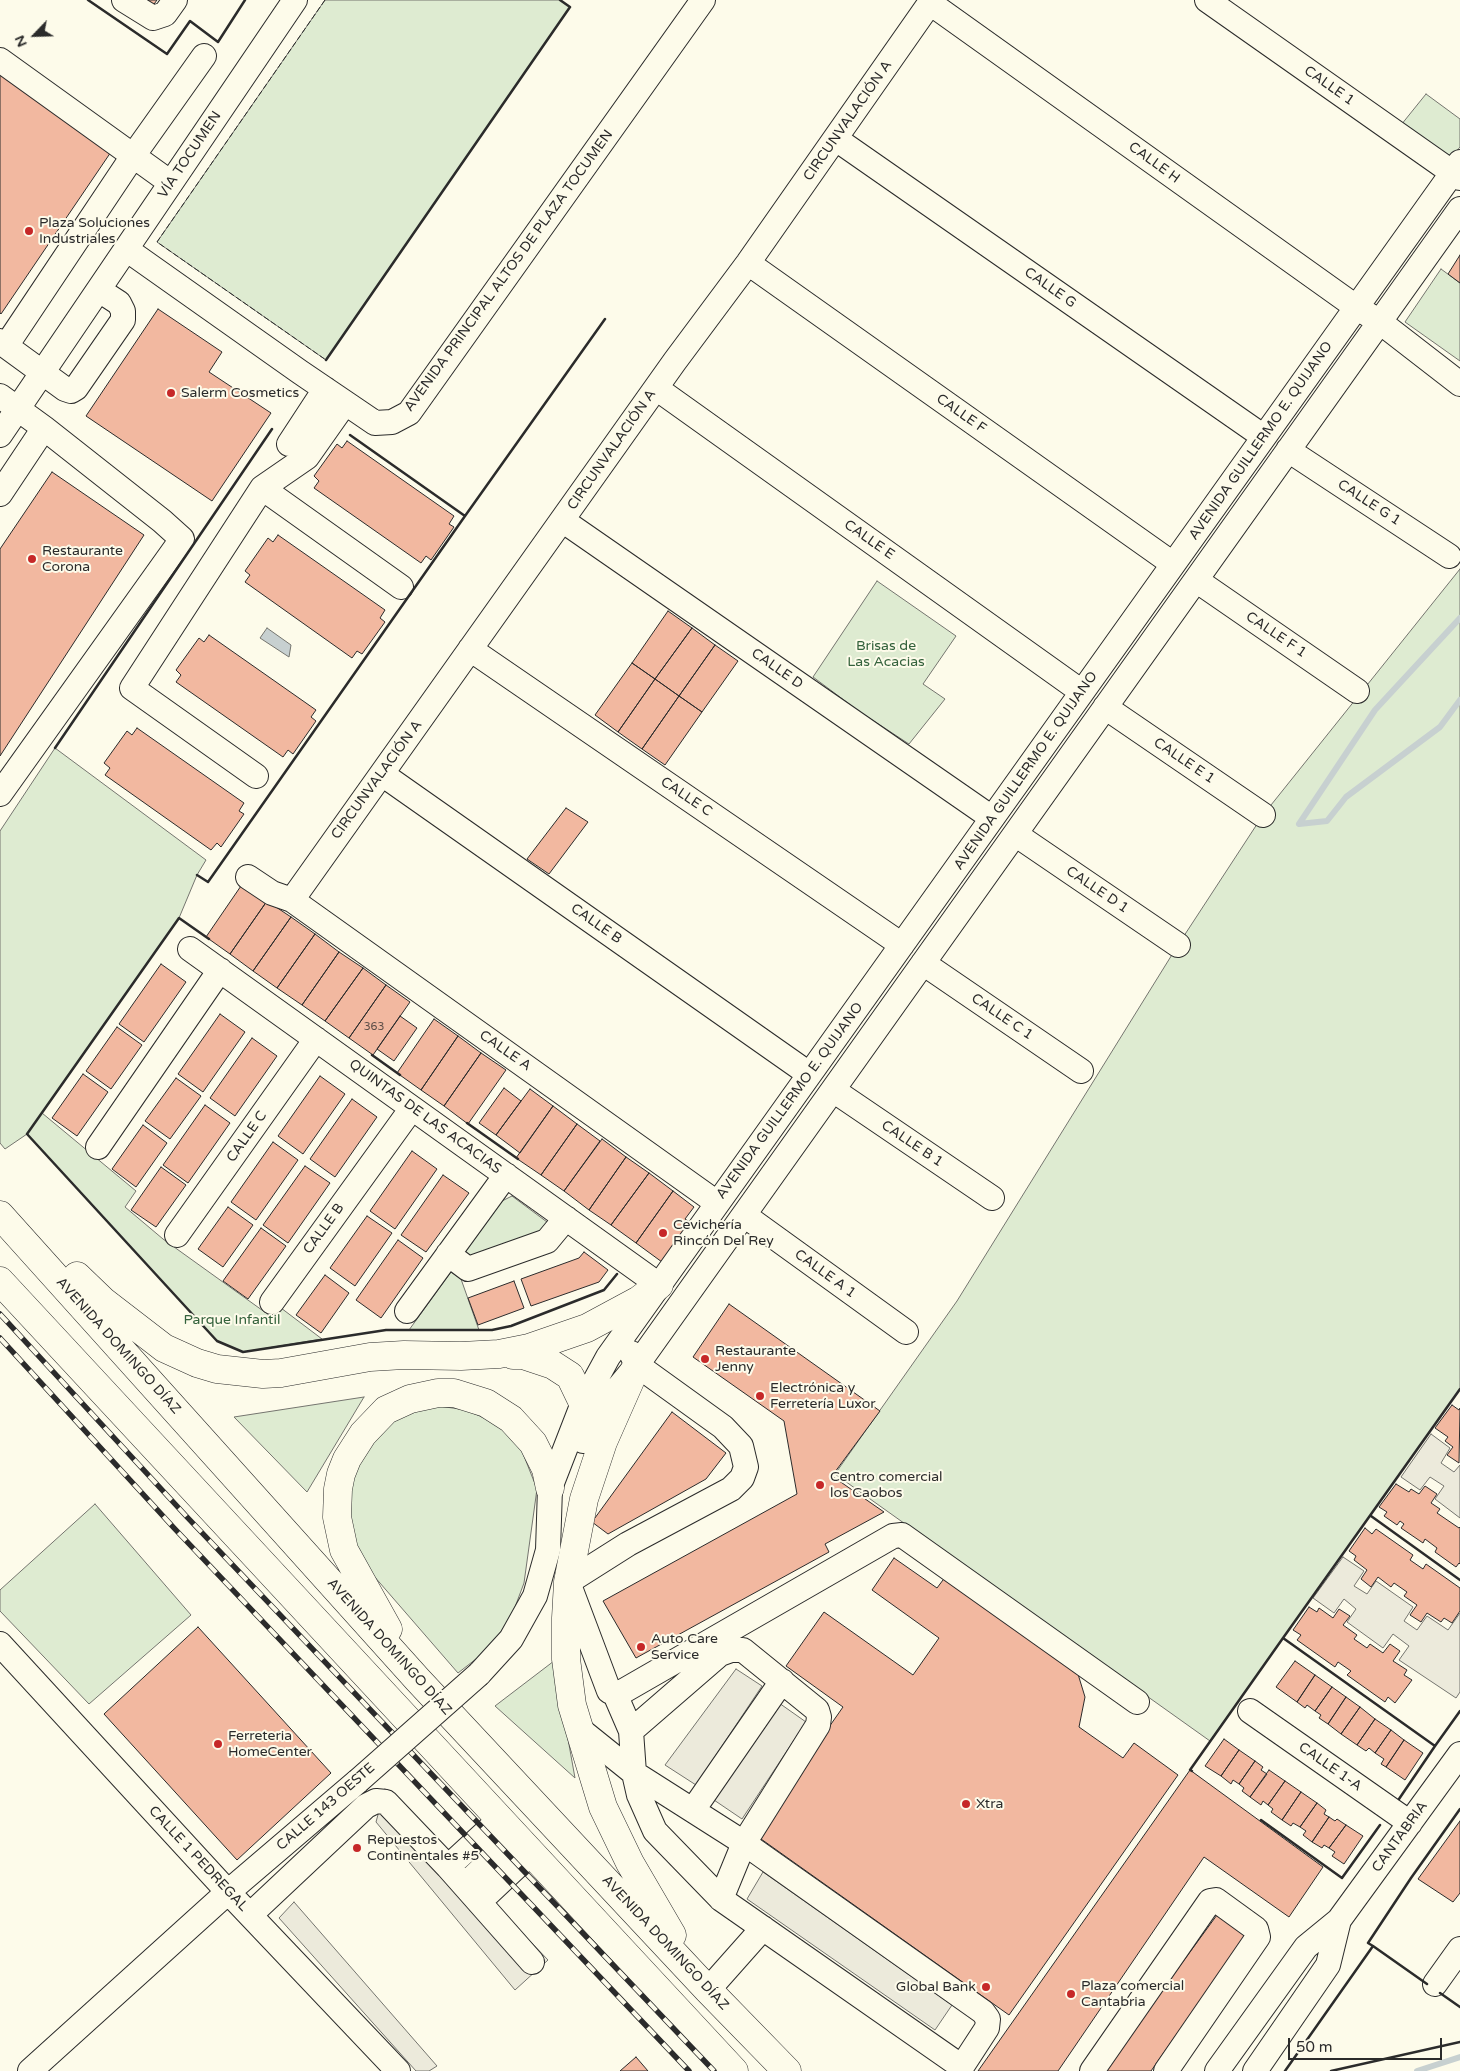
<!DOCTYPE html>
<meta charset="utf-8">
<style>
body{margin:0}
#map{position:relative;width:1460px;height:2071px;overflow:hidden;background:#fdfbea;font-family:"Varela Round",sans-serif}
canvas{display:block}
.north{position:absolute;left:10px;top:10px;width:50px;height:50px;-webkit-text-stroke:4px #fdfbea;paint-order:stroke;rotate:246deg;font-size:14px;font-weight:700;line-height:20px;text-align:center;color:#2b2b2b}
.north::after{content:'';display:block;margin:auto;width:18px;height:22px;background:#2b2b2b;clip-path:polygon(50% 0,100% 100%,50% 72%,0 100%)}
.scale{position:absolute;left:1288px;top:2038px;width:154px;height:22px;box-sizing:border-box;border:2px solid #2b2b2b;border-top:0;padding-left:6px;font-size:15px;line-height:18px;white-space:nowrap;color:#2b2b2b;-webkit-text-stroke:4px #fdfbea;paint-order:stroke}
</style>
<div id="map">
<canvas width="1460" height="2071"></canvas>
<div class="north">N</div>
<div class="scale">50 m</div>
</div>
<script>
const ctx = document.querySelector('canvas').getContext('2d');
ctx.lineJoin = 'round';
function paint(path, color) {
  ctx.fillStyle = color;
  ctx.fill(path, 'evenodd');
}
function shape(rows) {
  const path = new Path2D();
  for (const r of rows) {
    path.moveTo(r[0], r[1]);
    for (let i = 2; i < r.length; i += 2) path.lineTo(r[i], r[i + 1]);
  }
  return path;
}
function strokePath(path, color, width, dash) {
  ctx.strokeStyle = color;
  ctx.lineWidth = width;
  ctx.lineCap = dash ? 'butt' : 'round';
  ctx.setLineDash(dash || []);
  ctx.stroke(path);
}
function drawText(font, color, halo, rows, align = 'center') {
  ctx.font = font + ' "Varela Round",sans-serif';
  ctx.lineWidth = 4;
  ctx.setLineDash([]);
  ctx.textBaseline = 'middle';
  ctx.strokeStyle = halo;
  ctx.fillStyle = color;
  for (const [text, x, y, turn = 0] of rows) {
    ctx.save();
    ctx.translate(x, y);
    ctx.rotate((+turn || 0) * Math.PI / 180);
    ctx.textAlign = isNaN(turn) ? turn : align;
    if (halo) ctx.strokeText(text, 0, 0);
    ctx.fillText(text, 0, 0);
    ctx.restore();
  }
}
const green = shape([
 [325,0,560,0,570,7,326,360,157,242,325,0],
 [1426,94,1460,119,1460,147,1449,160,1401,125,1426,94],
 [1441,269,1460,283,1460,361,1405,322,1441,269],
 [1460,569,1460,1389,1210,1741,835,1474,957,1301,1178,945,1263,815,1460,569],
 [877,581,956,636,923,684,945,699,909,744,860,712,813,677,877,581],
 [55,748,206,860,197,875,179,918,42,1113,136,1191,125,1207,163,1239,273,1318,281,1308,322,1339,243,1352,217,1341,27,1134,5,1149,0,1143,0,831,55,748],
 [512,1196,547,1222,547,1226,538,1238,470,1260,463,1255,502,1201,512,1196],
 [451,1272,461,1279,479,1330,409,1330,451,1272],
 [364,1397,307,1492,234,1417,364,1397],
 [439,1406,466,1410,498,1424,522,1451,537,1489,524,1583,512,1615,490,1648,458,1673,347,1545,343,1487,383,1423,415,1409,439,1406],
 [95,1504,191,1615,89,1704,0,1611,0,1590,95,1504],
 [554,1661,575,1778,495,1706,554,1661]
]);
paint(green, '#deebd1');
strokePath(green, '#74746e', 1);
const parking = shape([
 [1431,1434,1450,1448,1441,1463,1454,1472,1460,1465,1460,1518,1435,1499,1444,1486,1430,1477,1420,1490,1401,1477,1431,1434],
 [1343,1557,1364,1571,1354,1586,1367,1594,1376,1581,1413,1607,1404,1621,1417,1630,1427,1616,1448,1630,1460,1613,1460,1692,1456,1698,1399,1660,1409,1646,1393,1634,1383,1648,1347,1622,1356,1609,1344,1599,1334,1613,1313,1598,1343,1557],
 [736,1669,762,1686,696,1785,665,1765,736,1669],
 [779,1703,806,1722,742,1819,714,1800,779,1703],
 [385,1789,548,1960,515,1990,376,1822,385,1789],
 [763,1872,952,2005,935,2030,747,1899,763,1872],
 [294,1902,437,2066,429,2071,416,2071,279,1918,294,1902]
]);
paint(parking, '#eceadb');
strokePath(parking, '#74746e', 1);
const water = shape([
 [267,628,291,645,289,657,260,638,267,628]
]);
paint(water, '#c7d0d0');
strokePath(water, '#74746e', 1);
strokePath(shape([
 [1460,618,1375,710,1299,824,1327,821,1346,797,1440,727,1460,700],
 [1417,2071,1460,2057]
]), '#c7d0d0', 6);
const building = shape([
 [142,0,157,0,152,7,142,0],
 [0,71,113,149,1,314,0,313,0,71],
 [1460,255,1460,283,1448,274,1460,255],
 [158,309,222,352,209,372,271,413,212,501,86,416,158,309],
 [347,441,454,516,449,524,454,527,431,560,426,556,421,563,314,488,319,481,314,476,337,444,342,448,347,441],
 [52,472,144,535,0,756,0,549,52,472],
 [278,535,385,610,380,618,385,622,362,654,357,651,352,658,245,582,250,575,245,571,268,538,273,542,278,535],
 [668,611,692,628,655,679,632,663,668,611],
 [692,628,715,645,679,696,655,679,692,628],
 [209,635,316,710,311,717,316,721,293,754,288,750,283,757,176,682,181,675,176,670,199,638,204,642,209,635],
 [715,645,738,661,702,712,679,696,715,645],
 [632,663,655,679,618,732,595,715,632,663],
 [655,679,679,696,642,749,618,732,655,679],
 [679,696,702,712,665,765,642,749,679,696],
 [137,728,244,803,239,811,244,814,221,847,217,843,211,850,105,775,110,768,104,763,127,731,132,735,137,728],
 [566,808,588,822,549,874,527,859,566,808],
 [243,883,267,901,230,954,206,937,243,883],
 [267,901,291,917,253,971,230,954,267,901],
 [291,917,315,934,277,988,253,971,291,917],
 [315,934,339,952,302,1005,277,988,315,934],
 [339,952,363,968,325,1021,302,1005,339,952],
 [161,964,186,982,144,1042,119,1024,161,964],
 [363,968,386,985,349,1038,325,1021,363,968],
 [386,985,410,1002,373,1055,349,1038,386,985],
 [220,1014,245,1032,203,1092,178,1074,220,1014],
 [400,1016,417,1028,394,1061,377,1049,400,1016],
 [434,1019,458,1036,421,1090,397,1073,434,1019],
 [117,1027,142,1045,111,1089,86,1071,117,1027],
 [458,1036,481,1053,444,1106,421,1090,458,1036],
 [252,1038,277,1056,235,1116,210,1098,252,1038],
 [481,1053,506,1070,468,1124,444,1106,481,1053],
 [83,1074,108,1092,77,1136,52,1118,83,1074],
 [320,1076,345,1094,303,1154,278,1136,320,1076],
 [176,1078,201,1096,170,1139,145,1121,176,1078],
 [504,1088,521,1101,496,1135,479,1123,504,1088],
 [530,1089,553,1106,520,1153,496,1135,530,1089],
 [352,1099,377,1117,335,1177,310,1159,352,1099],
 [205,1105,230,1123,188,1183,163,1165,205,1105],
 [553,1106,577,1124,541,1175,516,1158,553,1106],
 [577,1124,600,1141,564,1191,541,1175,577,1124],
 [143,1125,167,1143,136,1187,112,1169,143,1125],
 [602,1139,626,1157,589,1210,564,1191,602,1139],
 [273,1142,298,1160,256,1220,231,1202,273,1142],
 [412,1151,437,1169,395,1229,370,1211,412,1151],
 [626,1157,649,1173,611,1225,589,1210,626,1157],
 [305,1166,330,1183,288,1243,263,1225,305,1166],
 [161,1167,186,1185,156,1227,131,1210,161,1167],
 [649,1173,673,1191,636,1243,611,1225,649,1173],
 [443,1175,469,1193,426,1252,401,1235,443,1175],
 [673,1191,694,1207,685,1219,691,1223,662,1262,636,1243,673,1191],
 [228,1207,253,1225,223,1267,198,1249,228,1207],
 [367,1216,392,1233,355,1286,330,1268,367,1216],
 [261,1228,286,1246,248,1299,223,1281,261,1228],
 [398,1240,423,1258,381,1318,356,1300,398,1240],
 [584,1252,608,1270,599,1282,531,1306,521,1279,579,1258,584,1252],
 [325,1275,349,1293,321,1333,296,1315,325,1275],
 [514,1281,524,1308,478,1325,468,1298,514,1281],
 [729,1304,880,1411,832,1476,884,1512,825,1544,829,1552,636,1658,603,1601,797,1494,784,1421,693,1357,729,1304],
 [1452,1405,1459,1410,1460,1408,1459,1463,1447,1455,1453,1447,1445,1441,1448,1437,1435,1428,1452,1405],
 [672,1412,726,1453,706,1479,608,1534,592,1522,672,1412],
 [1396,1484,1409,1492,1411,1489,1419,1494,1425,1486,1437,1494,1431,1503,1440,1509,1437,1513,1459,1528,1460,1527,1460,1564,1459,1563,1456,1567,1435,1552,1437,1548,1425,1539,1423,1543,1401,1528,1404,1524,1400,1521,1397,1525,1384,1516,1387,1512,1379,1507,1396,1484],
 [1365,1528,1372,1534,1376,1529,1413,1555,1410,1560,1423,1569,1426,1564,1460,1588,1460,1611,1452,1623,1444,1618,1441,1622,1427,1613,1421,1622,1410,1615,1417,1605,1404,1596,1407,1592,1394,1583,1391,1587,1378,1577,1371,1587,1361,1579,1367,1570,1354,1560,1356,1556,1349,1551,1365,1528],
 [894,1558,937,1588,949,1572,1074,1661,1085,1697,1079,1727,1123,1758,1134,1743,1178,1775,1009,2015,754,1834,843,1707,786,1666,824,1612,913,1675,939,1638,872,1590,894,1558],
 [1309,1607,1317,1612,1319,1608,1333,1618,1339,1609,1350,1616,1343,1625,1357,1635,1354,1639,1367,1648,1370,1644,1383,1653,1390,1644,1400,1651,1393,1661,1407,1670,1404,1675,1412,1680,1395,1703,1388,1697,1385,1702,1347,1675,1351,1671,1338,1662,1335,1667,1297,1640,1301,1635,1293,1630,1309,1607],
 [198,1627,331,1773,237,1860,104,1714,198,1627],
 [1295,1661,1315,1675,1297,1702,1276,1687,1295,1661],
 [1315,1675,1332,1687,1315,1711,1307,1705,1305,1708,1297,1702,1315,1675],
 [1332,1687,1346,1697,1328,1724,1319,1718,1321,1715,1315,1711,1332,1687],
 [1346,1697,1360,1707,1341,1734,1328,1724,1346,1697],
 [1360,1707,1375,1719,1357,1745,1341,1734,1360,1707],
 [1375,1719,1391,1730,1375,1753,1369,1748,1366,1751,1357,1745,1375,1719],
 [1391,1730,1404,1740,1386,1767,1381,1764,1384,1759,1375,1753,1391,1730],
 [1224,1739,1239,1750,1221,1776,1205,1766,1224,1739],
 [1404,1740,1423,1753,1405,1780,1386,1767,1404,1740],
 [1239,1750,1255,1761,1239,1784,1233,1780,1231,1784,1221,1776,1239,1750],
 [1255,1761,1263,1767,1261,1770,1267,1774,1250,1797,1242,1791,1244,1788,1239,1784,1255,1761],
 [1190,1770,1323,1867,1289,1917,1204,1857,1058,2071,978,2071,1190,1770],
 [1269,1770,1285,1781,1268,1805,1263,1801,1261,1805,1250,1797,1269,1770],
 [1285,1781,1301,1792,1282,1820,1271,1812,1273,1809,1268,1805,1285,1781],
 [1301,1792,1317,1803,1300,1827,1293,1823,1291,1826,1282,1820,1301,1792],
 [1317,1803,1326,1810,1324,1814,1329,1817,1312,1842,1303,1835,1306,1831,1300,1827,1317,1803],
 [1329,1817,1335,1821,1337,1819,1346,1825,1329,1848,1324,1845,1322,1848,1312,1842,1329,1817],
 [1460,1821,1460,1893,1453,1902,1418,1879,1460,1821],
 [1346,1825,1363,1836,1344,1864,1332,1856,1335,1852,1329,1848,1346,1825],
 [1217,1915,1246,1935,1151,2071,1103,2071,1217,1915],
 [636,2057,648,2071,620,2071,636,2057]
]);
paint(building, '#f2b8a0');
strokePath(building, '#2b2b2b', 1);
const minor = shape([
 [124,0,153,18,165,14,175,0],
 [1207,0,1460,178],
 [930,3,1356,307,1380,322,1460,384],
 [0,60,171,183],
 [836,139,1264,437],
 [126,249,300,372,375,423,392,422,409,413,703,0],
 [748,263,1173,564],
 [0,341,6,346,133,156,204,56],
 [6,346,65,389,71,391,76,388,123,320,123,311,119,303,99,290],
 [656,388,1082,692],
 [0,396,44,428,162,521,182,539,0,794],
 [0,435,295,0],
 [289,444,325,389],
 [1288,450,1449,556],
 [262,488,401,587],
 [0,494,44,428],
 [562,520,992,818],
 [1196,580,1357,691],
 [470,649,902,945],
 [1105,707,1263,815],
 [382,774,809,1074],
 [256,776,132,688,262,488,307,457,345,403],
 [1015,834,1178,945],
 [248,877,272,893,292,900,717,1203],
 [292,900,675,361,748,263,932,0],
 [190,949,659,1285],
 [923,963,1081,1071],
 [833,1090,992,1198],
 [98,1147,220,970],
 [744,1215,906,1332],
 [177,1235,316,1039],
 [448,1254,468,1269,547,1241,566,1218],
 [272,1302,412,1108],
 [407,1311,506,1175],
 [631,1353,637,1365,723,1427,741,1446,746,1467,742,1478,731,1489,628,1544,568,1582,609,1691,615,1694,620,1693,893,1536,902,1535,1137,1702],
 [583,1441,609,1399,637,1365,1460,209],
 [0,1644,228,1892,398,2071],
 [479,1674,511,1639,535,1596,548,1550,550,1488,583,1403,608,1357,1460,162],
 [615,1694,631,1731,634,1773,639,1795,655,1831,721,1899,962,2067],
 [1250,1711,1410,1823],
 [578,1728,634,1773,744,1843,983,2012,988,2019,987,2028,959,2071],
 [631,1731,720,1654,731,1650,743,1650,817,1710,819,1717,818,1725,744,1843,721,1899],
 [693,1810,782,1681],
 [448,1867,499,1820],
 [465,1885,515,1837],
 [479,1902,530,1854],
 [250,1915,366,1806,376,1801,386,1802,448,1867,532,1962],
 [1435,1984,1460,1949],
 [708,1990,763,1928],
 [30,2071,228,1892,358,1781],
 [1092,2071,1210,1901,1216,1900,1256,1929,1258,1937,1166,2071],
 [1217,2071,1306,1947,1339,1920,1460,1754],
 [1255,2071,1328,1965,1339,1920]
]);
const major = shape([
 [0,1215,418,1680,708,1990,787,2071],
 [77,1276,103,1301,164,1348,197,1363,217,1369,263,1374,281,1373,370,1357,404,1355,461,1356,499,1354,529,1348,587,1328,639,1300,659,1285],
 [0,1281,734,2071],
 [513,1355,523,1355,553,1365,570,1376,583,1403,587,1431],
 [637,1365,603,1442,584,1499,568,1582,566,1618,566,1659,572,1705,603,1807,630,1863,672,1935],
 [388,1629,344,1550,337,1517,338,1489,341,1474,347,1459,363,1434,386,1410,410,1399,438,1393,454,1393,486,1403,511,1419,533,1443,546,1469,550,1488]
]);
strokePath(minor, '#2b2b2b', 26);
strokePath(major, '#2b2b2b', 29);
strokePath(minor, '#fdfbea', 24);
strokePath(major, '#fdfbea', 28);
const rail = shape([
 [0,1314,187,1517,714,2071],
 [0,1338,174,1528,689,2071]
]);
strokePath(rail, '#2b2b2b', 5.5);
strokePath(rail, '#fdfbea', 4, [11]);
const minorBridge = shape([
 [358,1781,479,1674]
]);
strokePath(minorBridge, '#2b2b2b', 26, []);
strokePath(minorBridge, '#fdfbea', 24);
strokePath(shape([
 [325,0,157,242,326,360]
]), '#2b2b2b', 1, [6, 2.5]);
strokePath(shape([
 [88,0,167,54,190,21,218,42,245,0],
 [326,360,570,7,560,0],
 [465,516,605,319],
 [55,748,272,429],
 [197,875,208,882,465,516,350,435],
 [209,939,179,918,27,1134,217,1341,243,1352,386,1330,492,1330,511,1326,604,1290,617,1274],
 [372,1055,400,1075],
 [467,1123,518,1159],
 [1460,1389,1283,1638,1435,1746,1460,1711],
 [1371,1516,1460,1580],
 [1192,1771,1190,1770,1283,1638],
 [1399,1799,1435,1746],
 [1261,1820,1342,1878,1380,1825],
 [1373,1946,1427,1984],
 [1440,1993,1460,2007],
 [1285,2071,1373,1946,1368,1943,1411,1878,1460,1809],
 [1331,2071,1460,2042]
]), '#2b2b2b', 2.5);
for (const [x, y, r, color] of [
 [29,231,5,"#c62828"],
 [171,393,5,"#c62828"],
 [32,559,5,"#c62828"],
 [663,1233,5,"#c62828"],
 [705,1359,5,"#c62828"],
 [760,1396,5,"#c62828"],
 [820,1485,5,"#c62828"],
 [641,1647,5,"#c62828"],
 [218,1744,5,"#c62828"],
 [966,1804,5,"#c62828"],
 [357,1848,5,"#c62828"],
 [986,1987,5,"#c62828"],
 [1071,1994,5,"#c62828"]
]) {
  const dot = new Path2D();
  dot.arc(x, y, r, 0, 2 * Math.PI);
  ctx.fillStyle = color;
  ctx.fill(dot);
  strokePath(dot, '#fdfbea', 2);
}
drawText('11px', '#5d4e48', null, [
 ["363",374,1027]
]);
drawText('14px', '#2b2b2b', '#fdfbea', [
 ["CALLE 1",1329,86,35],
 ["CIRCUNVALACIÓN A",848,121,-55],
 ["VÍA TOCUMEN",190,155,-56],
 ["CALLE H",1154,163,36],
 ["AVENIDA PRINCIPAL ALTOS DE PLAZA TOCUMEN",509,271,-54],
 ["CALLE G",1050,288,35],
 ["CALLE F",961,414,35],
 ["AVENIDA GUILLERMO E. QUIJANO",1261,441,-55],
 ["CIRCUNVALACIÓN A",612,450,-55],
 ["CALLE G 1",1369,503,33],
 ["CALLE E",869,540,35],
 ["CALLE F 1",1276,635,34],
 ["CALLE D",777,669,35],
 ["CALLE E 1",1184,761,34],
 ["AVENIDA GUILLERMO E. QUIJANO",1026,771,-55],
 ["CIRCUNVALACIÓN A",377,780,-54],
 ["CALLE C",686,797,34],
 ["CALLE D 1",1097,890,34],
 ["CALLE B",596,924,35],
 ["CALLE C 1",1002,1017,34],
 ["CALLE A",505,1051,35],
 ["AVENIDA GUILLERMO E. QUIJANO",790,1101,-54],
 ["QUINTAS DE LAS ACACIAS",425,1117,36],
 ["CALLE C",247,1137,-55],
 ["CALLE B 1",912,1144,34],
 ["CALLE B",324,1229,-54],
 ["CALLE A 1",825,1274,36],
 ["AVENIDA DOMINGO DÍAZ",118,1346,48],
 ["AVENIDA DOMINGO DÍAZ",389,1647,48],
 ["CALLE 1-A",1330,1767,35],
 ["CALLE 143 OESTE",326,1807,-41],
 ["CANTABRIA",1400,1837,-54],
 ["CALLE 1 PEDREGAL",198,1859,47],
 ["AVENIDA DOMINGO DÍAZ",665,1943,47]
]);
drawText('14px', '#2b2b2b', '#fdfbea', [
 ["Plaza Soluciones",39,223],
 ["Industriales",39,239],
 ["Salerm Cosmetics",181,393],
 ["Restaurante",42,551],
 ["Corona",42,567],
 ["Cevichería",673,1225],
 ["Rincón Del Rey",673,1241],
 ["Restaurante",715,1351],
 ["Jenny",715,1367],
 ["Electrónica y",770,1388],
 ["Ferretería Luxor",770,1404],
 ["Centro comercial",830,1477],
 ["los Caobos",830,1493],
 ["Auto Care",651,1639],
 ["Service",651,1655],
 ["Ferreteria",228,1736],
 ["HomeCenter",228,1752],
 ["Xtra",976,1804],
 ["Repuestos",367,1840],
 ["Continentales #5",367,1856],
 ["Plaza comercial",1081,1986],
 ["Cantabria",1081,2002],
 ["Global Bank",976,1987,"right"]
], 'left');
drawText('14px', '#34623c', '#fdfbea', [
 ["Brisas de",886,646],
 ["Las Acacias",886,662],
 ["Parque Infantil",232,1320]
]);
</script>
